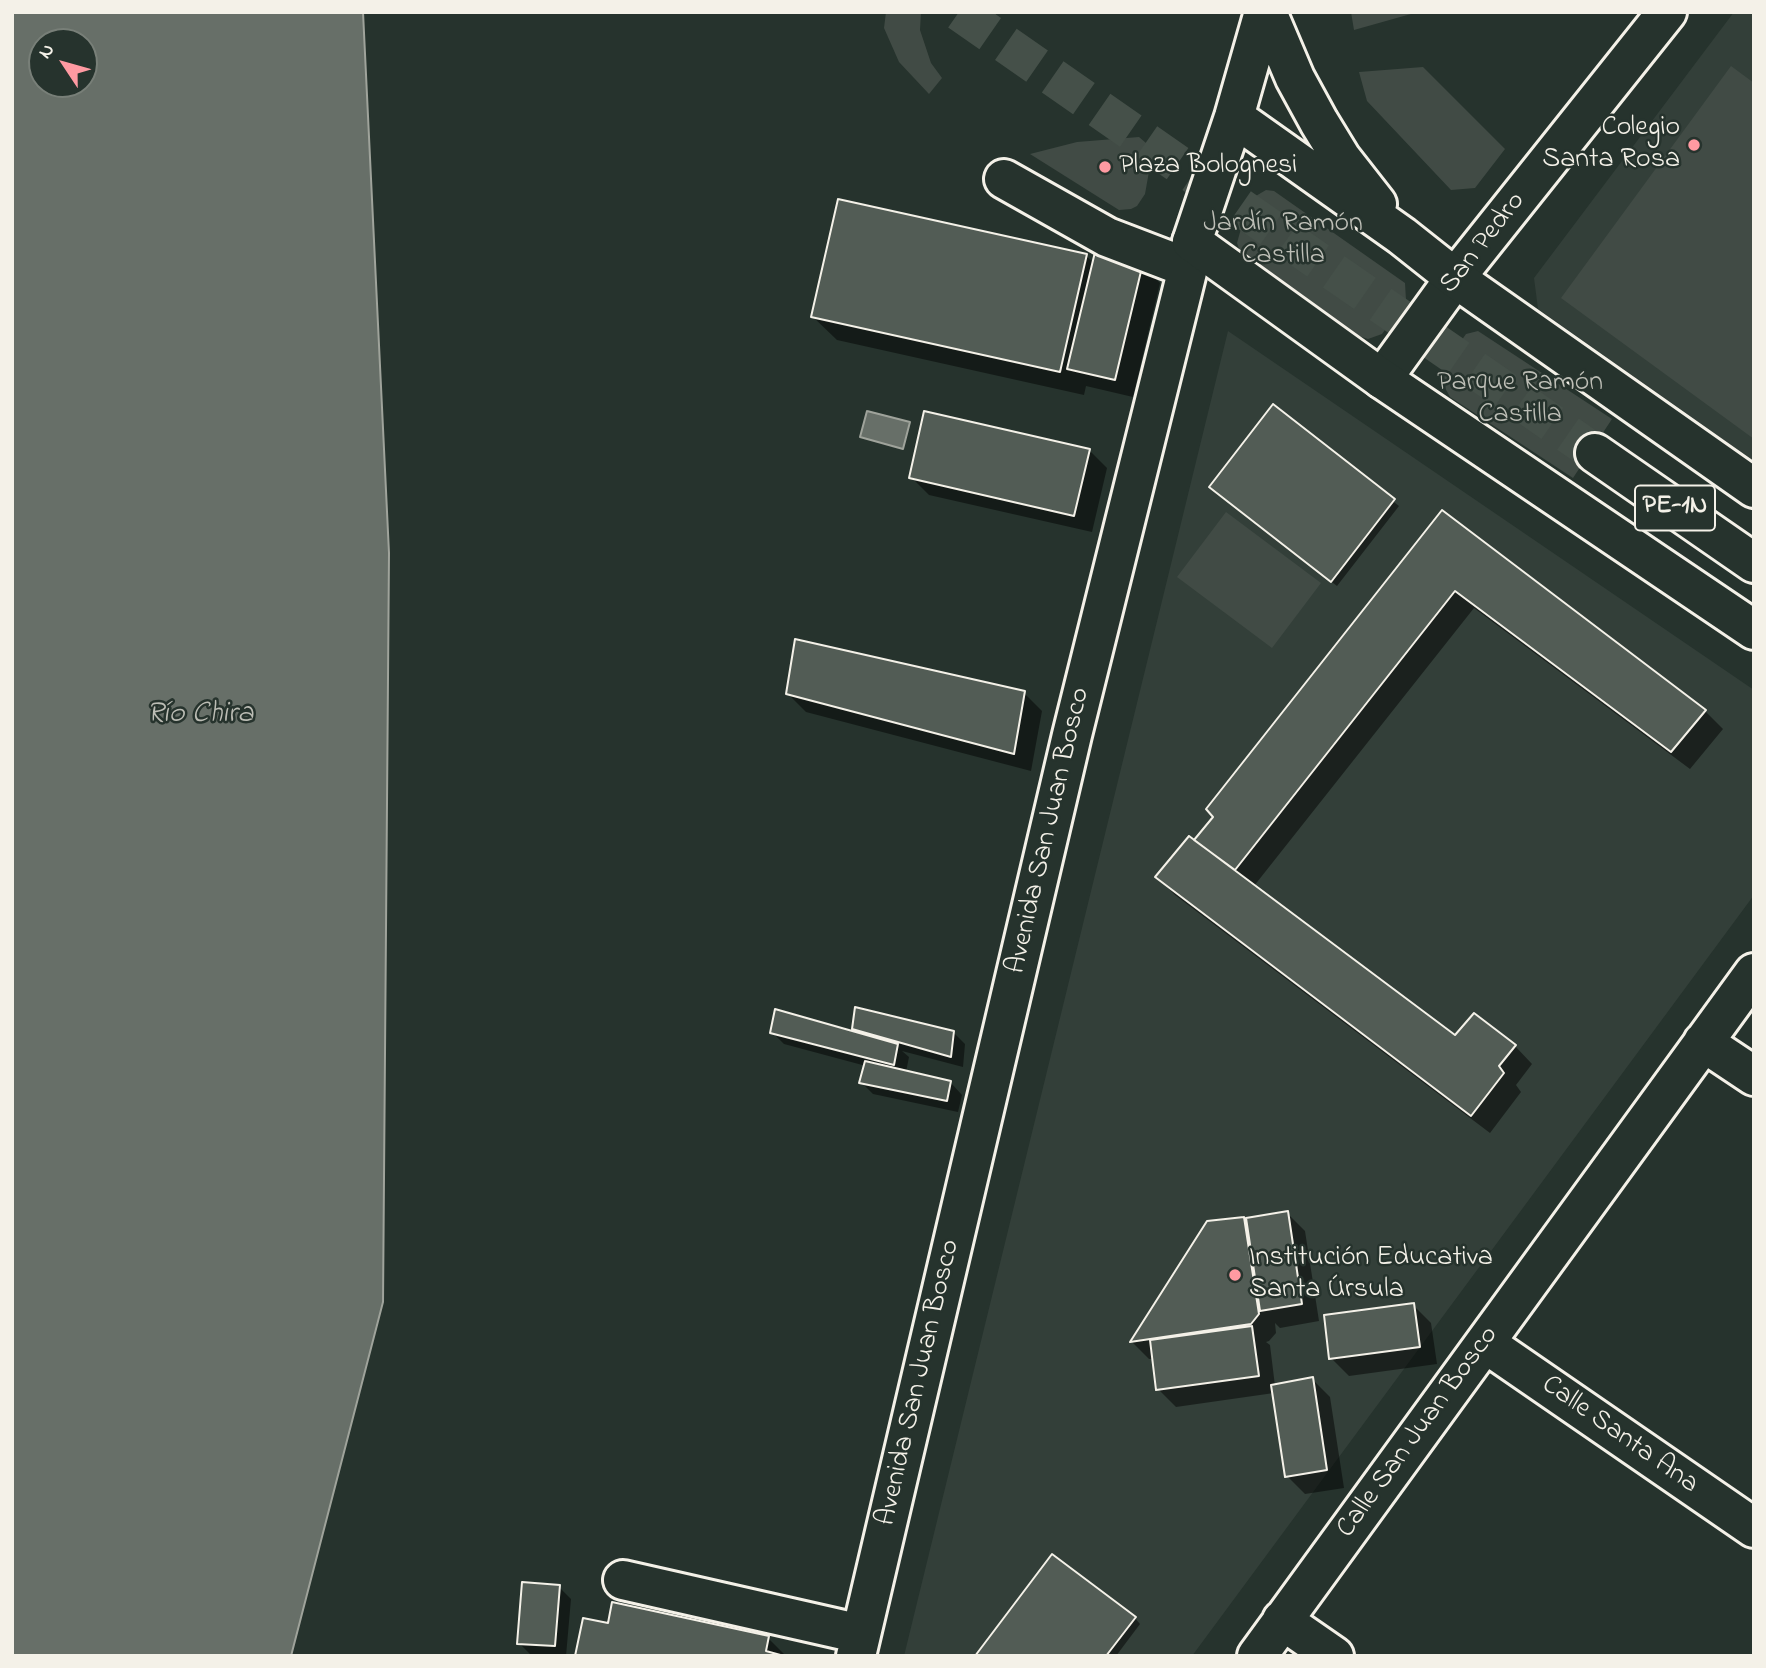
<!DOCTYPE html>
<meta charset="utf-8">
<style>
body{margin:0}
#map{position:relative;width:1766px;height:1668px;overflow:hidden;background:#26332d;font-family:"Indie Flower",sans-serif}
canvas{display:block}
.frame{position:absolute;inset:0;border:14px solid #f4f1e8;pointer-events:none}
.north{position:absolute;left:28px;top:28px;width:70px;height:70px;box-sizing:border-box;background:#26332d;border:2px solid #787f78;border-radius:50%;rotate:306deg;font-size:19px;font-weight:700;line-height:28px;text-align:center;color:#f4f1e8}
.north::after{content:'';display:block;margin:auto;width:24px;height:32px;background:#ff9aa2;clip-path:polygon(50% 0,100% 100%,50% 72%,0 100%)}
</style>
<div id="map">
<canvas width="1766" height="1668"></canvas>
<div class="frame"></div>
<div class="north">N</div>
</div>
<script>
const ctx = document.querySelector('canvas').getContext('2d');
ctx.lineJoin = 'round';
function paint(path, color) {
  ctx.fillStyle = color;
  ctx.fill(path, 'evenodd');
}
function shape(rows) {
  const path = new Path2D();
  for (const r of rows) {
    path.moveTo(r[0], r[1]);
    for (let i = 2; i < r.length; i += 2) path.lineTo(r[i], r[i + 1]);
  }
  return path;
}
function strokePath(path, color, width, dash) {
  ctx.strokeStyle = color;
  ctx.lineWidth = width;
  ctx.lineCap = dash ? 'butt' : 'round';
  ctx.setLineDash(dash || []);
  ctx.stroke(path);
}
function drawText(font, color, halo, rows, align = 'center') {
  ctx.font = font + ' "Indie Flower",sans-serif';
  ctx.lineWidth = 5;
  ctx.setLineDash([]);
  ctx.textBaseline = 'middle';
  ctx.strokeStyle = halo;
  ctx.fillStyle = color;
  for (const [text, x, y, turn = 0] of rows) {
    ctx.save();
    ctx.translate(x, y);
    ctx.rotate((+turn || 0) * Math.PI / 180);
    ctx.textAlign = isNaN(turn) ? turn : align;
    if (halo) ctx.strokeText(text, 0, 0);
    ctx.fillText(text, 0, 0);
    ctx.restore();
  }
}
paint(shape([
 [1734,12,1754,12,1754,461,1538,309,1534,278],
 [1228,331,1754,690,1754,895,1192,1656,904,1656]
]), '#333f39');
paint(shape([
 [886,12,921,12,920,30,931,63,942,78,929,94,899,62,884,28],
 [964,12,997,12,994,18,985,22,975,22,966,17],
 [1351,12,1418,12,1354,30],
 [1731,66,1754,83,1754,439,1561,298],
 [1423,67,1505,149,1475,188,1451,190,1367,101,1359,72],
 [1139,137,1153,149,1145,194,1137,206,1131,209,1119,210,1030,154,1077,142],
 [1266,190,1274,191,1405,283,1406,300,1382,334,1368,339,1359,336,1242,257,1237,243,1249,200],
 [1478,331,1612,419,1573,478,1450,397,1444,386,1441,370,1466,334],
 [1226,512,1321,583,1272,648,1177,577]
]), '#414b45');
const water = shape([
 [12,12,363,12,389,553,383,1302,291,1656,12,1656,12,12],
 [42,42,84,42,84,84,42,84,42,42],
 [867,411,910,422,903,449,860,437,867,411]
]);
paint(water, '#676f68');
strokePath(water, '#9fa39b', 2);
paint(shape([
 [1086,256,1094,263,1142,265,1160,283,1133,397,1086,386,1084,395,837,340,813,317],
 [1273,407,1399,506,1337,586,1216,493],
 [1089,450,1107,468,1092,532,929,495,911,477],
 [1442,512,1705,711,1723,729,1690,769,1474,608,1254,886,1455,1038,1515,1046,1532,1064,1516,1085,1521,1092,1490,1133,1175,895,1157,877,1195,842],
 [1024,693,1042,711,1031,771,806,712,788,694],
 [854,1028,953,1032,965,1044,963,1067,902,1051,909,1057,906,1072,951,1083,962,1095,958,1112,873,1094,861,1082,866,1066,784,1044,772,1032,860,1035],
 [1287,1213,1305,1231,1319,1321,1280,1328,1275,1323,1276,1333,1269,1341,1266,1342,1270,1345,1275,1386,1312,1379,1330,1397,1344,1488,1305,1494,1287,1476,1274,1393,1176,1407,1158,1389,1154,1359,1149,1359,1132,1342,1208,1222,1243,1219,1249,1225],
 [1413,1305,1431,1323,1437,1364,1349,1376,1331,1358],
 [559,1587,571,1599,566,1656,531,1655,519,1643],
 [1135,1618,1140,1624,1116,1656,977,1656],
 [609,1625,768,1638,786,1656,576,1656]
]), '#0007');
const building = shape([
 [838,199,1087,254,1060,372,811,317,838,199],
 [1095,252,1143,263,1115,380,1067,369,1095,252],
 [1273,404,1395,499,1331,582,1209,487,1273,404],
 [924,411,1090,449,1074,516,909,478,924,411],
 [1442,510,1706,710,1671,752,1455,591,1235,870,1194,840,1213,817,1206,809,1442,510],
 [795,639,1025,691,1014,754,786,694,795,639],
 [1189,836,1455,1035,1474,1013,1516,1045,1499,1066,1504,1073,1471,1116,1155,877,1189,836],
 [855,1007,954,1031,951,1057,852,1029,855,1007],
 [775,1009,898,1044,894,1065,770,1033,775,1009],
 [865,1061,951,1081,947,1101,859,1083,865,1061],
 [1288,1211,1302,1304,1260,1311,1246,1218,1288,1211],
 [1244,1217,1259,1314,1251,1324,1130,1342,1207,1221,1244,1217],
 [1414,1303,1420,1347,1329,1359,1324,1315,1414,1303],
 [1252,1326,1259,1376,1156,1390,1150,1340,1252,1326],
 [1313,1377,1327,1470,1285,1477,1271,1385,1313,1377],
 [1052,1554,1136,1617,1106,1656,975,1656,1052,1554],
 [522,1582,560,1585,555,1646,517,1644,522,1582],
 [612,1602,769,1636,766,1651,784,1656,575,1656,583,1618,608,1623,612,1602]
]);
paint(building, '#525c55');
strokePath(building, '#f4f1e8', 2);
strokePath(shape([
 [959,12,1595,453]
]), '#455049', 38, [38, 19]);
const minor = shape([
 [1004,179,1107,237,1188,268],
 [1382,379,1455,278,1667,12],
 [1703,1042,1754,1076],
 [1485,1343,1754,1528],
 [623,1580,861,1634],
 [1282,1620,1334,1656],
 [856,1656,1072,735,1188,268,1192,242],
 [1257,1656,1754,973]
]);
const major = shape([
 [1264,12,1234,117,1192,242,1382,379,1754,630],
 [1267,12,1295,78,1319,122,1341,158,1377,204],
 [1234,117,1402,236,1455,278,1754,488]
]);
const highway = shape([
 [1595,453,1754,563]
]);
strokePath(minor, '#f4f1e8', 44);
strokePath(major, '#f4f1e8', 44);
strokePath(highway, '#f4f1e8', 44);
strokePath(minor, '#26332d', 38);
strokePath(major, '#26332d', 38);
strokePath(highway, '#26332d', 38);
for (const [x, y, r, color] of [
 [1694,145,7,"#ff9aa2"],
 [1105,167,7,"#ff9aa2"],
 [1235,1275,7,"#ff9aa2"]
]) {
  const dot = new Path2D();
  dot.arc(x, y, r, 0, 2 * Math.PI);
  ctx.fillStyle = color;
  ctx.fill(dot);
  strokePath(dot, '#26332d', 2.5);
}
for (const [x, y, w] of [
 [1675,508,80]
]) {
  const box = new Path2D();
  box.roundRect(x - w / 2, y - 22.5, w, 45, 5);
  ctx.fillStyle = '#26332d';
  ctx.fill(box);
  strokePath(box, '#f4f1e8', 2);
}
drawText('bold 26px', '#f4f1e8', null, [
 ["PE-1N",1675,508]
]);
drawText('28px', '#f4f1e8', '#26332d', [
 ["Colegio",1680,129,"right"],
 ["Santa Rosa",1680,161,"right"],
 ["Plaza Bolognesi",1119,167],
 ["Institución Educativa",1249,1259],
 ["Santa Úrsula",1249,1291]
], 'left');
drawText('28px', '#bebfb7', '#26332d', [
 ["Jardín Ramón",1283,225],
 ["Castilla",1283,257],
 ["Parque Ramón",1520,384],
 ["Castilla",1520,416]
]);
drawText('28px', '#f4f1e8', '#26332d', [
 ["San Pedro",1484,244,-52],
 ["Avenida San Juan Bosco",1050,831,-77],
 ["Avenida San Juan Bosco",920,1383,-77],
 ["Calle San Juan Bosco",1419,1433,-54],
 ["Calle Santa Ana",1619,1436,35]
]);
drawText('italic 30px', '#bcbdb5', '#26332d', [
 ["Río Chira",200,716]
]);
</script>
